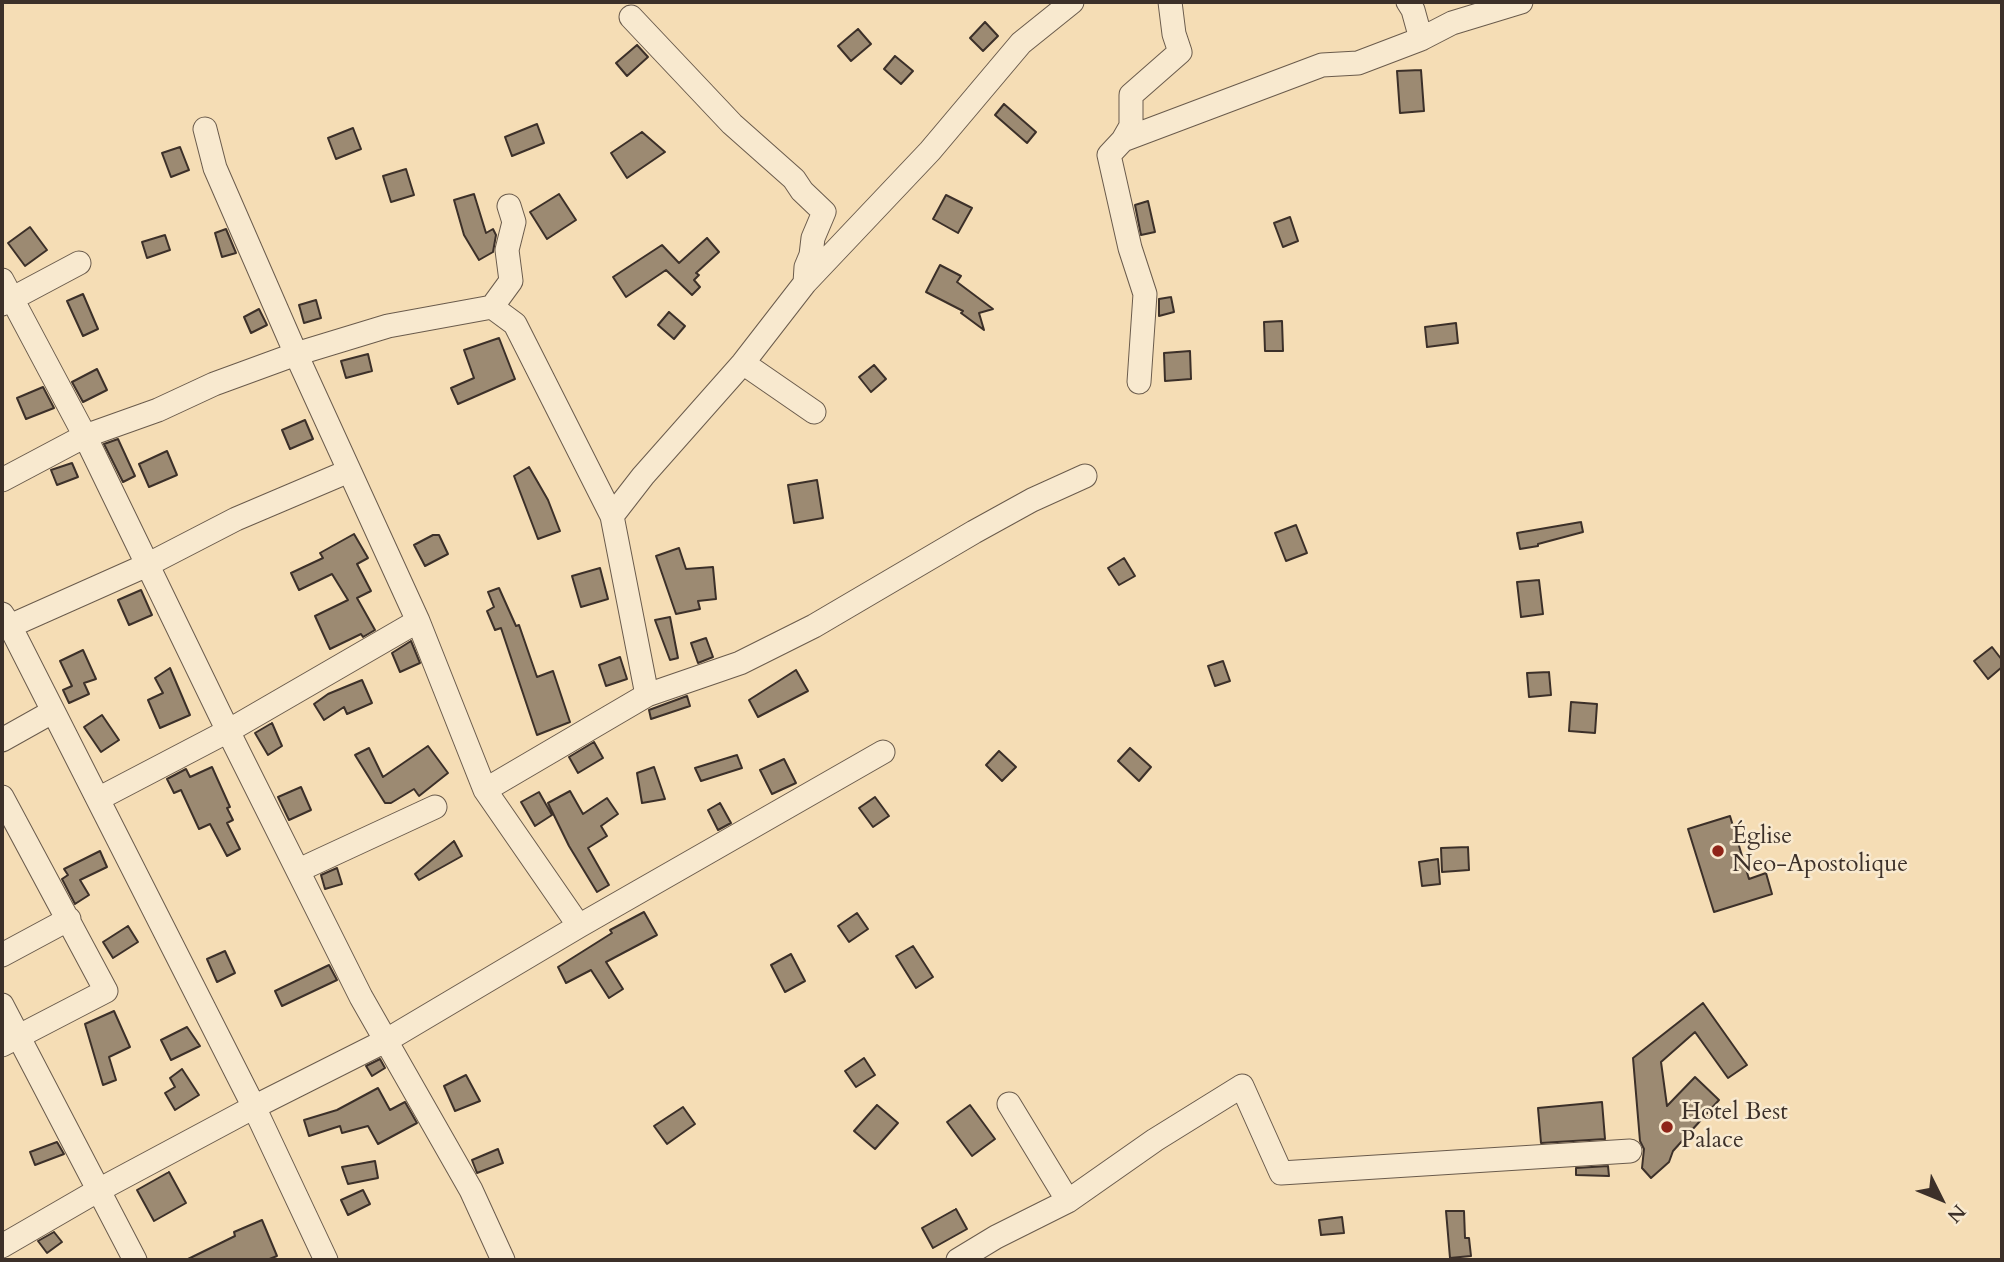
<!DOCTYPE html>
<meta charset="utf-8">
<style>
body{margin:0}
#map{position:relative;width:2004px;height:1262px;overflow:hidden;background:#f5ddb5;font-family:Cardo,serif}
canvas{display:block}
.frame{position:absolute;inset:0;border:4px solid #3c3029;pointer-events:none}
.north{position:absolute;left:1906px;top:1164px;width:70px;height:70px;-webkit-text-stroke:5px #f8e9cf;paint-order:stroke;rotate:133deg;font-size:19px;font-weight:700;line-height:28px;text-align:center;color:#3c3029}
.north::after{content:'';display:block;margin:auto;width:24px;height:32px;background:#3c3029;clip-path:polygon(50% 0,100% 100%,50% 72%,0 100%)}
</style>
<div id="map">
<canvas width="2004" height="1262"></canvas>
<div class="frame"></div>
<div class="north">N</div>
</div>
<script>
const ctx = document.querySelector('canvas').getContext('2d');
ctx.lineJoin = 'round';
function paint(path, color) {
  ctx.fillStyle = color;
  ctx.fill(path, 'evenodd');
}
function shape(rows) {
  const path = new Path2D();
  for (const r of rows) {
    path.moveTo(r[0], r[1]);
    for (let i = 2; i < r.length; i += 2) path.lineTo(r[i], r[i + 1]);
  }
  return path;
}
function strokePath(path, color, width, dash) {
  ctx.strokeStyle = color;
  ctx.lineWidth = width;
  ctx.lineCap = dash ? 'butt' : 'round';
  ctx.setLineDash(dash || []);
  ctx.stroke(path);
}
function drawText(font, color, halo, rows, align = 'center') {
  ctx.font = font + ' Cardo,serif';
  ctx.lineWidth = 5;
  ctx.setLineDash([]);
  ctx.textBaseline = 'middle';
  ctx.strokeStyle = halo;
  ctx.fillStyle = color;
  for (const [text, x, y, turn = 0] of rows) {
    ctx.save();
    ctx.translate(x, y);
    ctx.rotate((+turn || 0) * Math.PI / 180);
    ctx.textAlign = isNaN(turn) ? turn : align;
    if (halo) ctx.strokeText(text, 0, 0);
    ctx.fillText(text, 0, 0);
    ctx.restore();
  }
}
const building = shape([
 [985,22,998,36,983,51,970,38,985,22],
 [858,29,871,44,851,61,838,46,858,29],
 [637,45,648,57,627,76,616,63,637,45],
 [895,56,913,71,901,84,884,69,895,56],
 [1421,70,1424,111,1400,113,1397,71,1421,70],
 [1004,104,1036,132,1027,143,995,115,1004,104],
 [537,124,544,143,512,156,505,137,537,124],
 [353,128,361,149,336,159,328,138,353,128],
 [642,132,665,152,627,178,611,153,642,132],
 [180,147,189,170,171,177,162,153,180,147],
 [406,169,414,195,391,202,383,176,406,169],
 [474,194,486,233,493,229,496,235,493,252,479,260,464,235,454,200,474,194],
 [559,194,576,220,547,239,530,212,559,194],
 [946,195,972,208,958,233,933,219,946,195],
 [1148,201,1155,232,1141,235,1135,205,1148,201],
 [1290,217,1298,241,1283,247,1274,223,1290,217],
 [30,227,47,250,25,266,8,243,30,227],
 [226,229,236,253,222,257,215,233,226,229],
 [165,235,170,250,147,258,142,242,165,235],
 [707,238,719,252,696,273,699,275,694,280,700,287,692,295,666,270,626,297,613,277,662,245,679,263,707,238],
 [940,265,961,276,957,282,993,309,979,313,984,330,961,313,963,311,926,292,940,265],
 [83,294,98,329,83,336,67,301,83,294],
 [1171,297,1174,312,1159,316,1159,299,1171,297],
 [316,300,321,318,304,323,299,305,316,300],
 [259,309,267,325,251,333,244,317,259,309],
 [669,312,685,326,674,339,658,325,669,312],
 [1282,321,1283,351,1265,351,1264,322,1282,321],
 [1456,323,1458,343,1427,347,1425,327,1456,323],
 [499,338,515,379,458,404,451,388,474,378,464,350,499,338],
 [1190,351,1191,379,1165,381,1164,353,1190,351],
 [368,354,372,371,346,378,341,361,368,354],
 [874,365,886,379,871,392,859,377,874,365],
 [97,369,107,390,83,402,72,382,97,369],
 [43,387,54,408,26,419,17,398,43,387],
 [305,420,313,439,290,449,282,430,305,420],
 [118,439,135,476,123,482,104,444,118,439],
 [167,451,177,475,149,487,139,464,167,451],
 [72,463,78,477,57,485,51,470,72,463],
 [529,467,548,500,560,531,538,539,514,476,529,467],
 [817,480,823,518,794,523,788,485,817,480],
 [1581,522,1583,532,1538,544,1538,546,1520,549,1517,533,1581,522],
 [1296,525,1307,553,1286,561,1275,533,1296,525],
 [354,534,368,558,357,564,371,591,357,598,375,630,363,637,361,634,330,649,315,616,348,600,332,574,299,590,291,573,323,558,320,553,354,534],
 [433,535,439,535,448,554,425,566,414,545,433,535],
 [679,548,686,569,713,567,716,599,698,601,700,609,676,614,656,556,679,548],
 [1124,558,1135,576,1119,585,1108,568,1124,558],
 [600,568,608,599,581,607,572,576,600,568],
 [1539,580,1543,614,1521,617,1517,582,1539,580],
 [499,588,516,626,519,625,537,677,553,671,570,722,537,735,501,628,495,630,487,611,494,607,488,592,499,588],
 [141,590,152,615,129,625,118,600,141,590],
 [670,617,678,658,670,660,655,620,670,617],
 [706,638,713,657,698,663,691,643,706,638],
 [411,641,420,663,400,672,392,653,411,641],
 [1992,647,2002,660,2002,667,1988,679,1974,661,1992,647],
 [83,650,96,679,84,683,89,694,69,703,63,690,72,686,60,661,83,650],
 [620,657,627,679,606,686,599,665,620,657],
 [1223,661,1230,681,1215,686,1208,666,1223,661],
 [170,668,190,715,160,728,148,700,163,693,155,678,170,668],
 [796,670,808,691,758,717,749,700,796,670],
 [1549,672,1551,695,1529,697,1527,673,1549,672],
 [362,680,372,703,347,714,344,707,324,720,314,704,328,694,362,680],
 [687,696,690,706,651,719,649,710,687,696],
 [1571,702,1597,704,1595,733,1569,731,1571,702],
 [102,715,119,740,101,752,84,727,102,715],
 [272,723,282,746,268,755,255,733,272,723],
 [594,742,603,758,578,773,569,757,594,742],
 [428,746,448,773,419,796,414,789,391,803,385,803,355,755,369,748,383,777,428,746],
 [1130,748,1151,767,1139,781,1118,761,1130,748],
 [999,751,1016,767,1002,781,986,765,999,751],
 [737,755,742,768,701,781,695,768,737,755],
 [784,759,796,783,772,794,760,770,784,759],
 [212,767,230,807,227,808,233,820,227,823,240,849,227,856,210,824,199,829,181,790,174,793,167,779,186,769,190,777,212,767],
 [654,767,665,799,642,803,637,773,654,767],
 [301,787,311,810,289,820,278,797,301,787],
 [570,791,583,814,607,798,618,814,601,826,607,836,588,848,609,885,597,892,569,846,548,803,570,791],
 [539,792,552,815,535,826,521,802,539,792],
 [875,797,889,816,873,827,859,808,875,797],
 [720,803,731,823,718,830,708,810,720,803],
 [1730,816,1749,879,1766,873,1772,894,1714,912,1688,829,1730,816],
 [454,841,462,856,419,880,415,874,454,841],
 [1468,847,1469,870,1442,872,1441,848,1468,847],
 [100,851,107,867,80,880,89,895,75,904,62,879,68,875,64,869,100,851],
 [1438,859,1440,884,1422,886,1419,862,1438,859],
 [337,868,342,884,325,889,321,875,337,868],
 [644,912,657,935,606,962,623,989,609,998,591,970,566,983,558,967,612,933,610,930,644,912],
 [857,913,868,929,849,942,838,926,857,913],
 [128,926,138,942,113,958,103,942,128,926],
 [913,946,933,977,916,988,896,956,913,946],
 [225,951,235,973,217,982,207,959,225,951],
 [791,954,805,981,785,992,771,965,791,954],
 [329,965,337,980,282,1006,275,991,329,965],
 [1703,1003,1747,1065,1728,1078,1695,1032,1661,1062,1667,1106,1695,1077,1719,1100,1673,1151,1669,1162,1651,1178,1642,1168,1644,1149,1640,1141,1633,1058,1703,1003],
 [114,1011,130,1047,109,1057,116,1080,103,1085,85,1024,114,1011],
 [187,1027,200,1046,171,1060,161,1040,187,1027],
 [864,1058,875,1075,856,1087,845,1071,864,1058],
 [380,1059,385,1068,372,1076,366,1066,380,1059],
 [182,1069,199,1095,175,1110,165,1093,175,1087,170,1078,182,1069],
 [466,1075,480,1101,455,1111,444,1086,466,1075],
 [378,1088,390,1110,405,1102,417,1123,378,1144,368,1126,342,1133,340,1126,309,1136,304,1120,337,1110,378,1088],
 [1602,1102,1605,1139,1541,1143,1538,1108,1602,1102],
 [877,1105,898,1123,875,1149,854,1131,877,1105],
 [970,1105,995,1139,972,1156,947,1122,970,1105],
 [683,1107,695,1124,667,1144,654,1126,683,1107],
 [57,1142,64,1154,35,1165,30,1152,57,1142],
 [498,1149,503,1163,477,1173,472,1160,498,1149],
 [375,1161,378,1178,348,1184,342,1167,375,1161],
 [1608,1166,1609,1176,1576,1175,1576,1168,1608,1166],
 [169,1172,186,1203,154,1221,137,1190,169,1172],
 [363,1190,370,1204,348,1215,341,1200,363,1190],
 [956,1209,967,1229,933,1248,922,1228,956,1209],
 [1446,1211,1464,1211,1465,1238,1469,1238,1471,1256,1450,1258,1446,1211],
 [1342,1217,1344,1233,1321,1235,1319,1220,1342,1217],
 [262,1220,277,1256,267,1260,186,1260,235,1236,234,1232,262,1220],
 [54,1232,62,1242,47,1253,38,1241,54,1232]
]);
paint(building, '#9c8a72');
strokePath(building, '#3c3029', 2);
const minor = shape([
 [1408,2,1413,10,1421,39],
 [631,17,732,124,794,179,802,191,824,212,813,238,811,255,806,267,805,283],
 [205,129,215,168,296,354,418,621,485,790,579,926],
 [1123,140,1131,126,1131,95,1180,52,1174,34,1170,2],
 [509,206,514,222,507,250,511,281,492,307,515,324,612,516],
 [2,280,85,436,228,731,361,997,471,1190,503,1260],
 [2,304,79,263],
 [743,363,814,412],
 [1139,382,1145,294,1130,248,1109,155,1123,140,1322,65,1358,63,1421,39,1452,23,1521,2],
 [2,480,85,436,158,410,214,384,296,354,388,326,492,307],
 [2,614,10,626,254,1107,326,1260],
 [10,626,147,565,236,519,349,471],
 [647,695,612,516,643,476,743,363,805,283,930,151,1021,43,1072,2],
 [2,740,52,712],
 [485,790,647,695,740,663,814,626,974,532,1032,500,1085,476],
 [2,797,106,991,2,1045],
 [98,799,228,731,418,621],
 [299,870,435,807],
 [2,955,69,919],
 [2,1005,135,1260],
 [1009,1104,1068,1201],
 [2,1246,97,1191,254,1107,387,1040,579,926,883,752],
 [958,1260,996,1237,1068,1201,1155,1140,1242,1086,1281,1173,1630,1151]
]);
strokePath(minor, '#6a5b4c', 25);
strokePath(minor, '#f8e9cf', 23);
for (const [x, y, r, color] of [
 [1718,851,7,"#8f2418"],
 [1667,1127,7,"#8f2418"]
]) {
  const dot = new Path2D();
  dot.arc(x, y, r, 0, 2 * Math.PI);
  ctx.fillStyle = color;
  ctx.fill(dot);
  strokePath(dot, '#f8e9cf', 2.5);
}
drawText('24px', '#3c3029', '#f8e9cf', [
 ["Église",1732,837],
 ["Neo-Apostolique",1732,865],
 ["Hotel Best",1681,1113],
 ["Palace",1681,1141]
], 'left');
</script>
